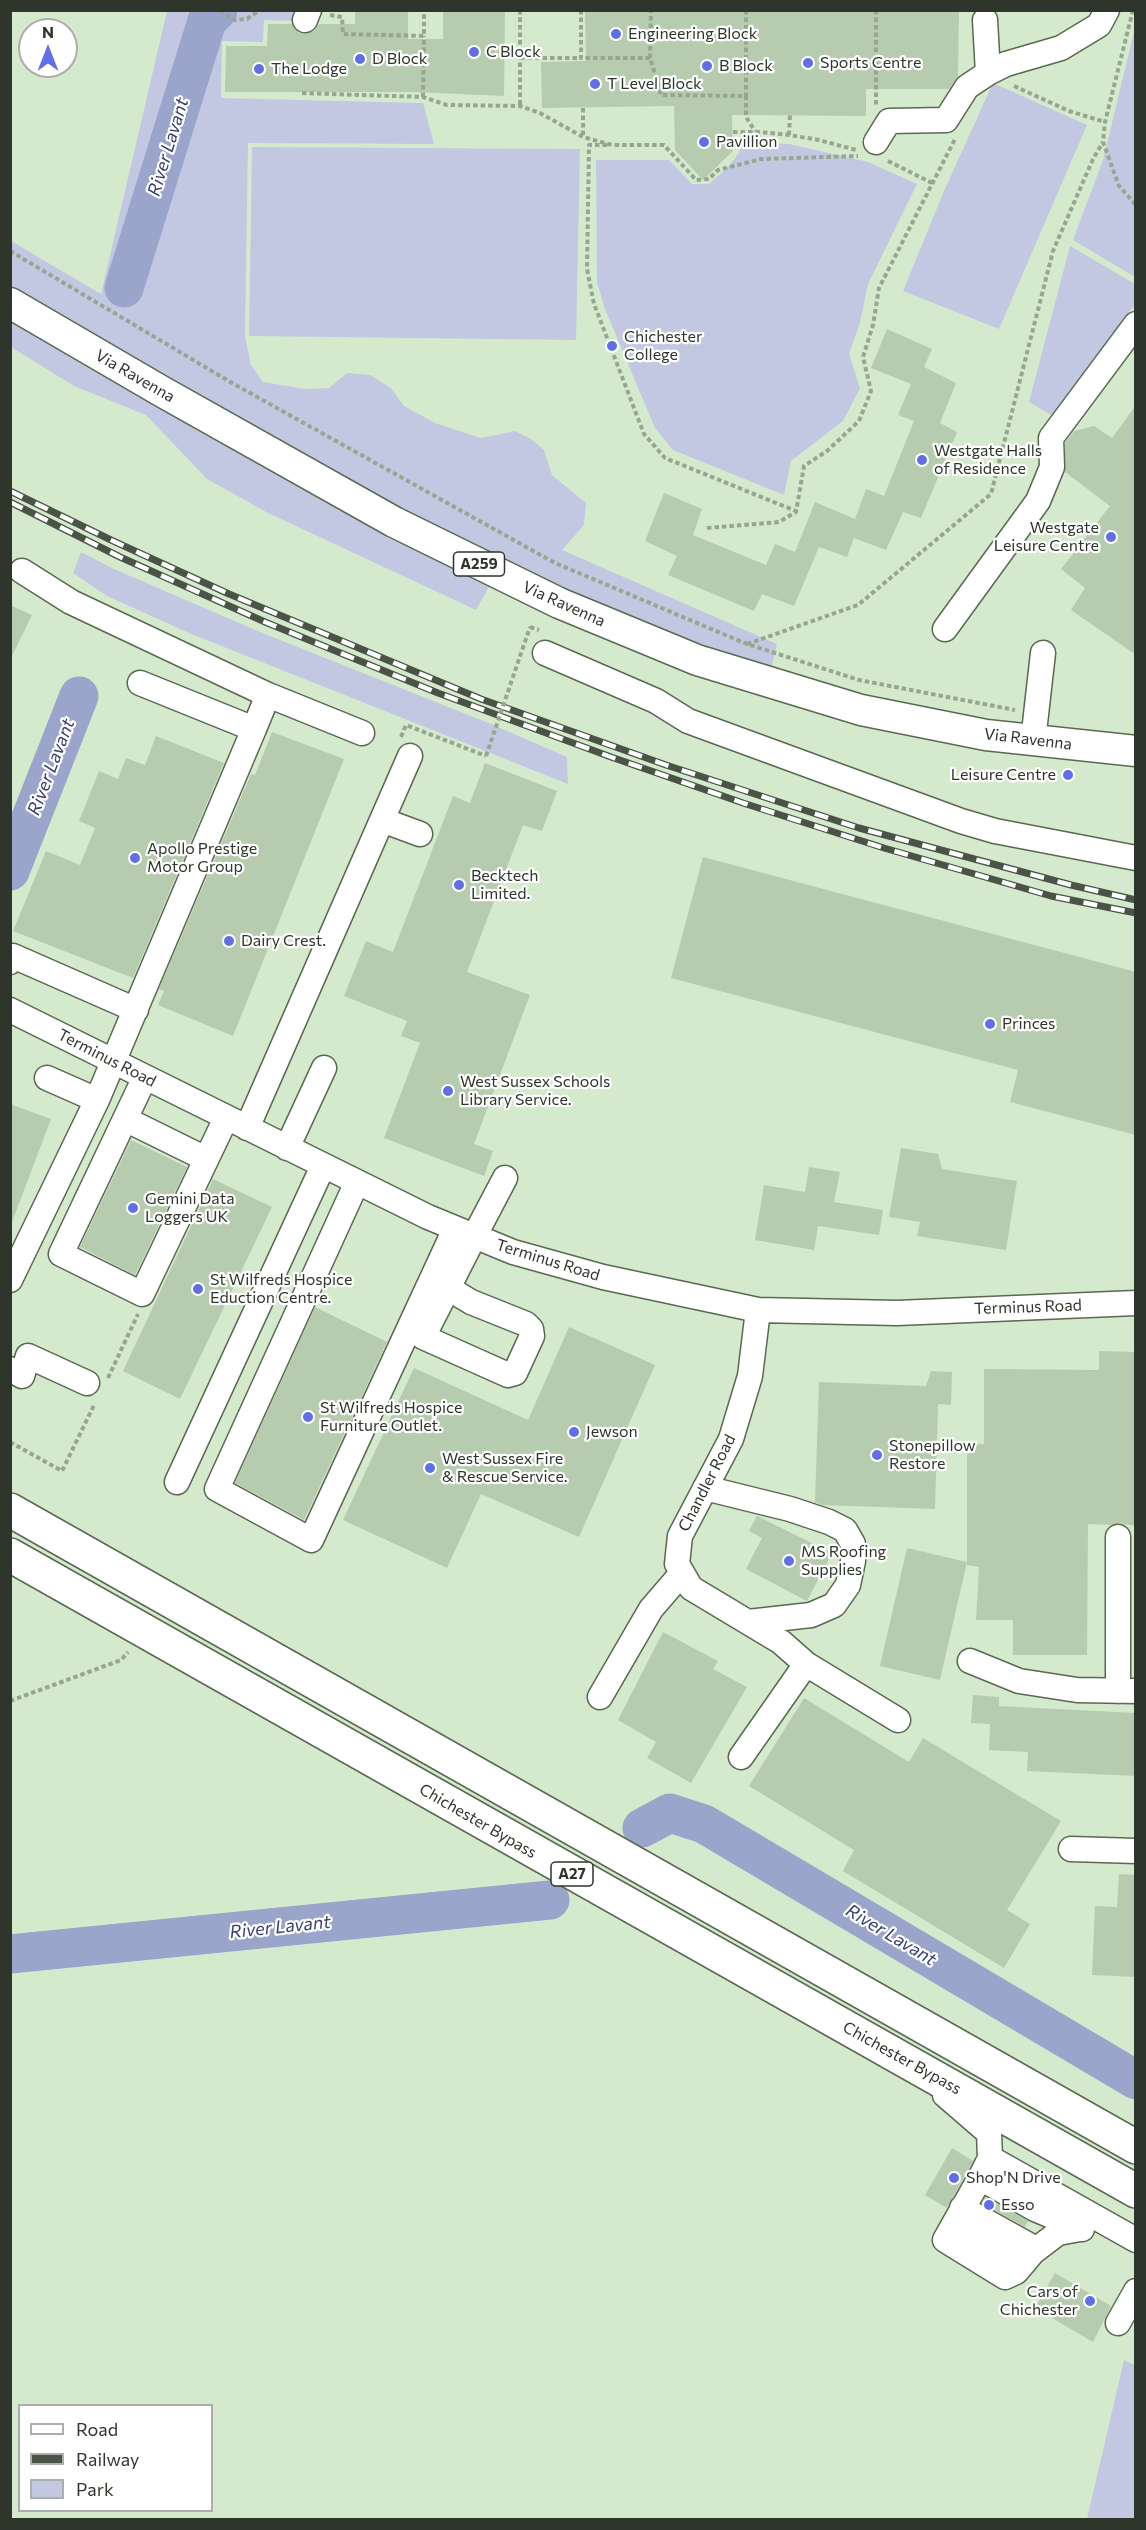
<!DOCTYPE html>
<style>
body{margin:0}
#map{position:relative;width:1146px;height:2530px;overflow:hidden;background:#d5eacd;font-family:Commissioner,sans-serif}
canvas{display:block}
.frame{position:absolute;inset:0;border:12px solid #2e362b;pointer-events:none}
.legend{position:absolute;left:18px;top:2404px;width:195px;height:108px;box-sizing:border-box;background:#fff;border:2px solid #abafaa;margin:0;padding:8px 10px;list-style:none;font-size:18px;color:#2e362b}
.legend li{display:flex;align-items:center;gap:12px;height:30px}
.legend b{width:30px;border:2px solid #abafaa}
.north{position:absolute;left:18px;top:18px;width:60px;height:60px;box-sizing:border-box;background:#fff;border:2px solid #abafaa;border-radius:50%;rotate:0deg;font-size:16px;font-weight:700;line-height:24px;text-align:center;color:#2e362b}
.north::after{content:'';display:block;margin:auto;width:21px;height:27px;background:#616fe7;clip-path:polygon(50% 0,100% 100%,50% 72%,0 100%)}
</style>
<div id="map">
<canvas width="1146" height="2530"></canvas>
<div class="frame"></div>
<ul class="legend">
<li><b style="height:8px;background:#fff"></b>Road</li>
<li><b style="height:8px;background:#4a5446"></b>Railway</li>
<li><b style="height:16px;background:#c2c8e2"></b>Park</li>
</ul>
<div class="north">N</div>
</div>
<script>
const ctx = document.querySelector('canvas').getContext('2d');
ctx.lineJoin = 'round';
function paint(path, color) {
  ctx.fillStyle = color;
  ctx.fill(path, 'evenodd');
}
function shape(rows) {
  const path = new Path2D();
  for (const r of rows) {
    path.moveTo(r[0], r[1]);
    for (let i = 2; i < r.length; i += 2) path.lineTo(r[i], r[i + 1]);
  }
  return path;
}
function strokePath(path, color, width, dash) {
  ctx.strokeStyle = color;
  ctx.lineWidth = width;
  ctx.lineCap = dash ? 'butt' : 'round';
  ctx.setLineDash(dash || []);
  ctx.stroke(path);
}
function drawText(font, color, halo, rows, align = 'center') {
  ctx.font = font + ' Commissioner,sans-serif';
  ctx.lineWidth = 4.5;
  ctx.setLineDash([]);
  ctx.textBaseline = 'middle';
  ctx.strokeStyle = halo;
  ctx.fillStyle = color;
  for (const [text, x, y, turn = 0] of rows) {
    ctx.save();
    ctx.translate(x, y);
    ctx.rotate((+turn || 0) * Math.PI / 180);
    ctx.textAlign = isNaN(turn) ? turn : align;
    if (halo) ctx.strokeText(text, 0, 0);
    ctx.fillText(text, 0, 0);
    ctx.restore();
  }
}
paint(shape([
 [167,11,299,11,295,21,264,20,263,42,222,41,221,98,423,103,434,144,248,143,245,336,251,365,263,382,305,389,329,388,347,373,370,375,391,388,404,406,435,423,481,438,515,431,531,439,544,450,552,475,586,503,584,525,562,550,777,644,771,670,564,593,401,510,11,289,11,241,101,294],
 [1135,28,1136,277,1135,277,1073,240,1103,160],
 [993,83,1087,125,999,329,903,291,944,191],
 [741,142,789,144,868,162,917,184,868,284,860,323,849,354,860,388,843,421,791,461,784,495,673,450,655,428,605,309,597,282,596,160,669,160,692,184,709,184,728,167,739,153],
 [252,147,580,149,576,340,249,336],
 [1070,246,1135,284,1135,304,1053,416,1029,402],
 [10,316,388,538,490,585,476,610,268,513,207,479,146,415,74,386,11,347],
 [81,552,114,569,260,632,491,724,567,757,568,784,189,633,107,596,73,573],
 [1124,2360,1135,2365,1135,2519,1087,2519]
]), '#c2c8e2');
strokePath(shape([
 [124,288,207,21,218,10],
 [10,871,79,696],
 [642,1828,670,1813,704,1824,1136,2080],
 [10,1954,550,1900]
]), '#9ba4ca', 39);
paint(shape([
 [355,10,408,10,408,39,443,39,443,10,505,10,504,96,415,92,225,92,226,46,267,46,268,24,292,24,299,33,306,34,314,31,319,24,355,24],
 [585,10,959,10,958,76,949,89,866,89,866,116,732,115,733,151,703,180,675,150,674,106,542,108,541,62,586,61],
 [887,329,932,349,924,367,956,383,940,423,957,432,921,518,903,512,886,550,854,538,847,557,819,547,794,606,762,594,754,611,668,575,677,556,645,541,664,493,702,509,693,535,766,565,775,544,795,552,815,502,855,519,866,489,884,496,914,421,898,415,911,384,871,368],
 [1136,405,1136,655,1071,610,1085,588,1061,569,1110,506,1065,472,1065,443,1074,431,1094,426,1112,438],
 [10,605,32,615,10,660],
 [272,732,344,759,233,1036,158,1005,164,991,159,989,251,774,255,775],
 [156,736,224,763,133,978,13,931,46,851,80,865,95,828,79,821,99,771,118,779,126,758,145,765],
 [485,763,557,791,542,831,523,825,467,972,530,995,474,1144,493,1151,484,1176,384,1138,420,1043,401,1036,407,1021,344,996,366,941,393,952,453,796,470,803],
 [703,857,1136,972,1136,1135,1010,1102,1018,1070,671,978],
 [10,1104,51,1119,12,1222,10,1221],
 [131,1140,187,1167,135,1275,80,1247],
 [901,1148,938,1154,942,1169,1017,1181,1006,1250,917,1236,920,1222,889,1217],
 [809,1167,840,1172,834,1202,883,1210,879,1235,818,1226,814,1250,755,1240,764,1185,805,1192],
 [213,1179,272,1207,180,1399,123,1371],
 [315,1307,387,1342,304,1520,235,1483],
 [569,1327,655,1365,579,1537,481,1494,447,1568,343,1520,414,1368,528,1420],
 [1099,1351,1136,1352,1136,1526,1119,1523,1110,1525,1088,1524,1087,1655,1013,1655,1013,1620,976,1620,979,1567,967,1565,967,1444,984,1444,984,1369,1099,1370],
 [931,1371,952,1372,951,1405,938,1404,935,1509,823,1505,815,1502,819,1382,926,1386],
 [757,1516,832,1553,807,1601,746,1569,762,1538,749,1531],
 [907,1548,967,1562,940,1680,880,1666],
 [663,1632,718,1661,713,1669,747,1687,691,1783,647,1758,656,1742,618,1720],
 [973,1695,999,1697,999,1706,1136,1713,1136,1776,1027,1771,1028,1752,989,1750,990,1724,971,1723],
 [804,1698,909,1762,923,1738,1061,1821,1007,1910,1030,1924,1004,1968,843,1871,854,1850,749,1786],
 [1119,1874,1136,1875,1136,1977,1092,1975,1095,1906,1117,1907],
 [952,2148,973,2161,947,2208,925,2195],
 [985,2197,1028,2221,1025,2227,982,2203],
 [1055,2273,1111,2306,1093,2342,1035,2308]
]), '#b7cbaf');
const minor = shape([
 [305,20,309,10],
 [985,20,988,73],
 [876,142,889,121,946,120,967,87,988,73,1006,64,1061,48,1099,25,1107,10],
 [22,571,71,602,268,695,254,729],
 [945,629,1038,501,1052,467,1051,438,1136,324],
 [545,653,656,701,688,721,961,821,995,831,1136,858],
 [268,695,362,733],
 [1033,741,1043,653],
 [382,820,420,834],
 [10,962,13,956,136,1010],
 [10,1010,428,1217,513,1252,603,1277,758,1310,897,1313,1136,1303],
 [145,1077,61,1254,142,1294,226,1118],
 [97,1100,254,729,140,683],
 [125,1119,206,1159],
 [247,1128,410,756],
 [287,1148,324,1068],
 [357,1182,217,1489,311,1540,455,1229],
 [10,1280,97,1100,47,1078],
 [448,1288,471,1302,526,1324,531,1329,532,1336,515,1373,508,1375,423,1337,448,1288,474,1237,505,1178],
 [10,1369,22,1376,28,1356,87,1383],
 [177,1482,323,1166],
 [705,1488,790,1509,829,1522,845,1530,853,1544,853,1561,848,1585,834,1605,811,1615,748,1622],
 [1118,1537,1118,1691],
 [970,1661,1019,1681,1077,1690,1136,1691],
 [806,1664,898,1720],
 [600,1697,651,1609,682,1573],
 [741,1757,806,1664,781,1642,691,1588,677,1564,680,1536,731,1439,750,1376,758,1310],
 [1071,1849,1136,1851],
 [945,2095,989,2133,990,2158,1136,2240],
 [987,2164,980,2178,1035,2209,1082,2229],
 [980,2178,945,2240,1005,2277,1016,2272,1033,2252,1058,2233,1080,2229],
 [962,2208,1036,2249],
 [954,2224,1024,2263],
 [1118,2323,1136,2291]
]);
const major = shape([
 [10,303,161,391,394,522,559,603,697,660,861,710,986,735,1136,751]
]);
const highway = shape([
 [10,1510,1136,2147],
 [10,1555,1136,2191]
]);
strokePath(minor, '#586950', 27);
strokePath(major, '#586950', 33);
strokePath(highway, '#586950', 36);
strokePath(shape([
 [220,10,235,20,247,19,260,10],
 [520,10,520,106],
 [581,10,581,58,650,58,661,95,746,96,746,117,755,131],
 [746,10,746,96],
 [876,10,876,105],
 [1133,10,1105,122,1103,142,1119,186,1136,205],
 [330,15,342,17,343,34,424,36,424,10],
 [520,58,581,58],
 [650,58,651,10],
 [1014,86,1069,111,1105,122],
 [302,93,423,97,447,105,520,106,540,113,583,137,612,145,664,145,696,180,709,179,718,170,761,159,858,156],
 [423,97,424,36],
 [583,108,583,137],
 [733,132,761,132,789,135,819,140,856,150],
 [789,135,790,115],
 [607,145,589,145,587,269,594,304,644,434,665,458,796,511],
 [888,161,932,183],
 [10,251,232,383,555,563,747,644,859,680,1015,710],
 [707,528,779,522,796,512,804,466,827,451,859,421,871,391,863,357,873,325,879,288,955,139],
 [530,627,539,630],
 [747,644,858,605,991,494,1053,251,1093,159,1103,142],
 [401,737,406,725,486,756],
 [108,1378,138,1314],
 [10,1442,62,1471,95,1403],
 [10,1701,121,1660,128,1652]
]), '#96a690', 4, [4.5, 3]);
strokePath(minor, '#fff', 24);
strokePath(major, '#fff', 30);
strokePath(highway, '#fff', 33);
const rail = shape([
 [10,491,111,540,229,594,481,699,666,765,859,828,1071,885,1136,900],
 [10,502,120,557,265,622,438,693,611,757,743,803,884,848,1051,896,1136,913]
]);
strokePath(rail, '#4a5446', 7);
strokePath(rail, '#fff', 4.5, [14]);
strokePath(shape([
 [486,756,530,627]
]), '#96a690', 4, [4.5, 3]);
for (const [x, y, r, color] of [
 [616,34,6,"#616fe7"],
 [474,52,6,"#616fe7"],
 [360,59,6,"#616fe7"],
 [808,63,6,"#616fe7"],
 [707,66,6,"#616fe7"],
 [259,69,6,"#616fe7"],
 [595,84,6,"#616fe7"],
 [704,142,6,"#616fe7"],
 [612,346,6,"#616fe7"],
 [922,460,6,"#616fe7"],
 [1111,537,6,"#616fe7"],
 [1068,775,6,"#616fe7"],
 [135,858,6,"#616fe7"],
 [459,885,6,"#616fe7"],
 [229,941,6,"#616fe7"],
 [990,1024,6,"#616fe7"],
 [448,1091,6,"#616fe7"],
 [133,1208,6,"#616fe7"],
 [198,1289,6,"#616fe7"],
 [308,1417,6,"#616fe7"],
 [574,1432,6,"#616fe7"],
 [877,1455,6,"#616fe7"],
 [430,1468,6,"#616fe7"],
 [789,1561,6,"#616fe7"],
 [954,2178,6,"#616fe7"],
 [989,2205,6,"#616fe7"],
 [1090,2301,6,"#616fe7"]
]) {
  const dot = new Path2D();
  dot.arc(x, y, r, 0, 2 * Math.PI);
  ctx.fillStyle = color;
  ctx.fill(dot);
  strokePath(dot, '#fff', 2);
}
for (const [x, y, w] of [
 [479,564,51],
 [572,1874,42]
]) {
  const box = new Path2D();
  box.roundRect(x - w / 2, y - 12, w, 24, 4.5);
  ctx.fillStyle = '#fff';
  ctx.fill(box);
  strokePath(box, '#2e362b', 1.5);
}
drawText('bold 15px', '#2e362b', null, [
 ["A259",479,564],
 ["A27",572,1874]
]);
drawText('16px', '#2e362b', '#fff', [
 ["Engineering Block",628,34],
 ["C Block",486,52],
 ["D Block",372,59],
 ["Sports Centre",820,63],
 ["B Block",719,66],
 ["The Lodge",271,69],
 ["T Level Block",607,84],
 ["Pavillion",716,142],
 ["Chichester",624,337],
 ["College",624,355],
 ["Westgate Halls",934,451],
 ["of Residence",934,469],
 ["Westgate",1099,528,"right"],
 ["Leisure Centre",1099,546,"right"],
 ["Leisure Centre",1056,775,"right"],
 ["Apollo Prestige",147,849],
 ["Motor Group",147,867],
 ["Becktech",471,876],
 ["Limited.",471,894],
 ["Dairy Crest.",241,941],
 ["Princes",1002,1024],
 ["West Sussex Schools",460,1082],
 ["Library Service.",460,1100],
 ["Gemini Data",145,1199],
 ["Loggers UK",145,1217],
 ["St Wilfreds Hospice",210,1280],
 ["Eduction Centre.",210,1298],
 ["St Wilfreds Hospice",320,1408],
 ["Furniture Outlet.",320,1426],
 ["Jewson",586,1432],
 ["Stonepillow",889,1446],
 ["Restore",889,1464],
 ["West Sussex Fire",442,1459],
 ["& Rescue Service.",442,1477],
 ["MS Roofing",801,1552],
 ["Supplies",801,1570],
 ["Shop'N Drive",966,2178],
 ["Esso",1001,2205],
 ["Cars of",1078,2292,"right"],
 ["Chichester",1078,2310,"right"]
], 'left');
drawText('16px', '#2e362b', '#fff', [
 ["Via Ravenna",135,376,30],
 ["Via Ravenna",564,604,24],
 ["Via Ravenna",1028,739,7],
 ["Terminus Road",107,1058,27],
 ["Terminus Road",548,1260,17],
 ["Terminus Road",1028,1307,-2],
 ["Chandler Road",707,1483,-63],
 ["Chichester Bypass",478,1821,30],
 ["Chichester Bypass",902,2058,29]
]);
drawText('italic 18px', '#363f71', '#fff', [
 ["River Lavant",168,147,-73],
 ["River Lavant",51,767,-69],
 ["River Lavant",280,1927,-6],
 ["River Lavant",891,1935,31]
]);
</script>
